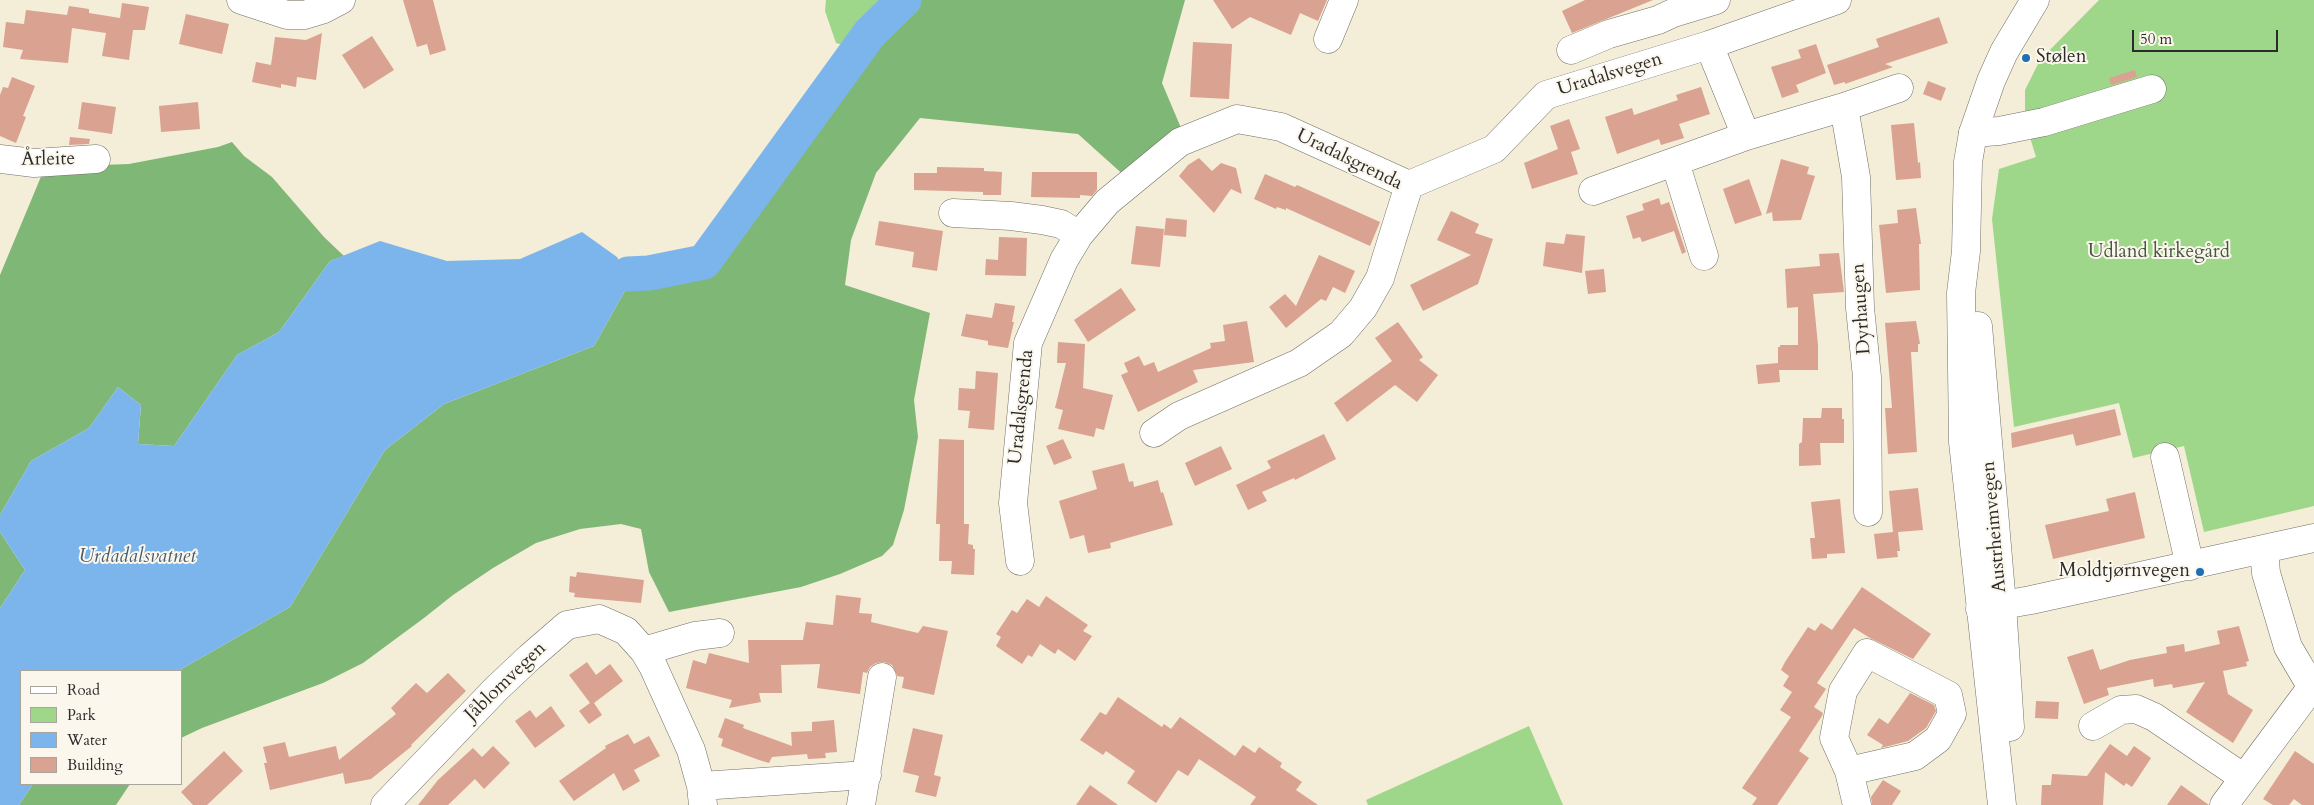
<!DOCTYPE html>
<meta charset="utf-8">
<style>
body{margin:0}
#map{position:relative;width:2314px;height:805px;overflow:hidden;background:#f4edd7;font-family:Cardo,serif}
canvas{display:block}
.legend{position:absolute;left:20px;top:670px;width:162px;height:115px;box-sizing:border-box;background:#fbf7ec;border:1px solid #a8a59f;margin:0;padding:6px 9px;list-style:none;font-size:15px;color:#2b2b2b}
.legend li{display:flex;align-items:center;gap:10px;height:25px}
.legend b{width:25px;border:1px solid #a8a59f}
.scale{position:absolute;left:2132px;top:30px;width:146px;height:22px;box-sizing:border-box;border:2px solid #2b2b2b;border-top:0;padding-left:6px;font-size:15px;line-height:18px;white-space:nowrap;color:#2b2b2b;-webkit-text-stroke:4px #fbf7ec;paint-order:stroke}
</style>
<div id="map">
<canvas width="2314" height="805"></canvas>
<ul class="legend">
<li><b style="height:6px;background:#fff"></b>Road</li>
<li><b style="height:14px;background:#9fd78a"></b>Park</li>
<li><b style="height:14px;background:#7cb5ec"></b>Water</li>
<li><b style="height:14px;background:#daa291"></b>Building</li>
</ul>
<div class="scale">50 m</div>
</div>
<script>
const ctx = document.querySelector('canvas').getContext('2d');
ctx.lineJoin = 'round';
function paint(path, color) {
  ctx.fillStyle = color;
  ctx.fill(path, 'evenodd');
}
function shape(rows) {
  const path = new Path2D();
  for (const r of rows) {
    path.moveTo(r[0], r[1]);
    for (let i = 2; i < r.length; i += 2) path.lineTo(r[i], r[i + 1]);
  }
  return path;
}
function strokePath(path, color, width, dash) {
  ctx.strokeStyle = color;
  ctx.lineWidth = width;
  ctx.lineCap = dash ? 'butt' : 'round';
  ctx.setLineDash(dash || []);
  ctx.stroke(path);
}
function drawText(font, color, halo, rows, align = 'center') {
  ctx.font = font + ' Cardo,serif';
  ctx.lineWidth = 4;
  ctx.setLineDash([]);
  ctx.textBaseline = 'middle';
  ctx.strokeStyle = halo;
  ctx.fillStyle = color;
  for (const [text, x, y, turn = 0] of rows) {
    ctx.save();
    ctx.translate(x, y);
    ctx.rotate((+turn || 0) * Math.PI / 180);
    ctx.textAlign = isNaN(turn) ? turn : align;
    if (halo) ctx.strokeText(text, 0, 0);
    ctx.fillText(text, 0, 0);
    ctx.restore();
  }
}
paint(shape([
 [826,0,904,0,870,33,859,50,836,43,825,11],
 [2099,0,2314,0,2314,506,2204,532,2184,446,2133,458,2119,403,2014,427,1992,219,1999,169,2036,157,2025,121,2025,90,2040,60],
 [1529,726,1563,805,1368,805,1366,800]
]), '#9fd78a');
paint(shape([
 [904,0,1185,0,1162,83,1184,135,1127,178,1078,134,920,118,876,173,851,240,845,285,930,313,914,400,918,437,904,510,893,545,882,556,840,574,801,587,669,612,649,572,641,529,621,524,580,529,536,543,493,568,453,595,424,618,363,663,323,683,202,728,181,738,181,671,178,671,290,607,385,450,444,404,594,346,631,280,628,274,649,273,704,262,870,33],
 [232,142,244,156,272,177,324,237,344,256,330,261,279,332,237,355,174,446,138,444,141,405,118,387,89,428,31,461,0,515,0,275,45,167,129,164,218,147],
 [0,532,25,570,0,608],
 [33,784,130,784,116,805,19,805]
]), '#7fb876');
paint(shape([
 [582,232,617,257,631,280,594,346,444,404,385,450,290,607,178,671,21,671,21,784,33,784,19,805,0,805,0,608,25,570,0,532,0,515,31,461,89,428,118,387,141,405,138,444,174,446,237,355,279,332,330,261,380,241,447,261,520,259]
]), '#7cb5ec');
strokePath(shape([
 [628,274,649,273,704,262,870,33,904,0]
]), '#7cb5ec', 35);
paint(shape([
 [403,0,433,0,446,50,430,55,427,44,417,47],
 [1213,0,1327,0,1318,21,1300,13,1291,35,1250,17,1232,29],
 [1585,0,1653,0,1572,33,1562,11],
 [122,3,149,7,145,30,133,30,129,60,102,56,106,33,72,28,68,63,20,59,23,50,3,47,6,22,24,24,26,10,67,15,69,6,89,9,89,13,120,18],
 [186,14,229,24,222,54,179,44],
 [1939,17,1948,43,1885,64,1893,67,1845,84,1845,82,1834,85,1827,65,1879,47,1876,39],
 [322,33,316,80,297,77,296,87,281,84,281,88,252,82,256,62,271,65,275,37,306,40],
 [372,36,394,70,364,89,342,55],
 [1193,42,1232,44,1229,99,1190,97],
 [1816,44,1826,73,1796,85,1799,92,1782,98,1771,67,1801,58,1798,50],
 [2135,70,2137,77,2111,85,2109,78],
 [12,77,35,86,23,116,26,117,16,143,0,136,0,95,3,87,8,88],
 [1928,81,1946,88,1941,101,1923,94],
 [1701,87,1710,114,1679,124,1684,138,1661,145,1659,139,1617,154,1605,117,1632,108,1634,115,1678,100,1676,95],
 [82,102,116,107,112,134,78,129],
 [198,102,200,129,161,132,159,106],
 [1569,119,1580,149,1571,152,1578,174,1532,189,1524,163,1558,149,1550,126],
 [1914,123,1918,163,1920,162,1921,178,1896,180,1891,125],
 [70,137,90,139,89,144,69,145],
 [1199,158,1212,171,1221,163,1236,168,1242,194,1231,189,1214,213,1179,176,1188,165],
 [1781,159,1809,167,1807,174,1815,176,1801,220,1773,221,1772,212,1766,214],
 [937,167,984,168,984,171,1002,172,1001,195,983,195,983,192,914,190,914,173,937,173],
 [1032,172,1097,172,1097,190,1092,196,1080,195,1080,198,1031,197],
 [1265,174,1295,187,1297,185,1380,222,1370,246,1286,208,1286,210,1277,207,1276,209,1254,199],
 [1749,179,1762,215,1735,224,1723,189],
 [1659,198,1661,205,1669,202,1686,252,1682,254,1674,231,1642,242,1640,237,1633,239,1626,216,1644,210,1642,204],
 [1916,208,1921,244,1919,244,1920,290,1886,293,1879,225,1898,223,1897,210],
 [1451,211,1479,224,1475,233,1493,239,1478,284,1423,311,1410,285,1471,255,1437,240],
 [1166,218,1187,220,1186,237,1164,235],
 [879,221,943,231,937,271,912,267,914,252,875,245],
 [1136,226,1164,229,1160,267,1131,264],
 [1566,234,1585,236,1582,273,1543,266,1546,242,1564,244],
 [999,237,1027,238,1026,276,985,275,986,259,998,260],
 [1839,253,1844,292,1813,294,1818,345,1818,370,1779,370,1780,382,1758,384,1756,365,1778,363,1778,347,1780,347,1780,345,1798,345,1798,307,1787,308,1785,269,1820,266,1819,254],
 [1319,255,1355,271,1345,293,1333,287,1326,301,1321,299,1286,328,1269,307,1285,294,1296,306],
 [1604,269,1606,292,1588,294,1585,271],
 [1121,288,1136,310,1088,342,1074,320],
 [995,303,1015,306,1012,322,1014,322,1008,348,988,345,988,341,961,336,966,314,992,318],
 [1247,321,1254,362,1193,370,1198,382,1138,412,1121,375,1128,372,1124,363,1139,356,1144,366,1154,362,1158,372,1211,348,1210,343,1225,341,1223,325],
 [1916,321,1920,344,1918,344,1918,352,1911,352,1917,452,1888,454,1885,408,1892,408,1885,323],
 [1398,322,1423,357,1419,360,1438,375,1417,402,1395,385,1347,422,1334,403,1392,361,1375,338],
 [1058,342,1085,344,1083,388,1113,395,1104,430,1096,428,1094,437,1058,429,1063,410,1055,408,1066,363,1057,363],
 [976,371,998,373,994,430,968,428,970,411,958,410,959,388,975,389],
 [1822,408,1842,408,1842,419,1844,419,1844,443,1820,443,1821,465,1799,466,1799,444,1802,442,1803,418,1821,418],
 [2115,409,2121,435,2076,446,2073,434,2012,448,2011,433],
 [1324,434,1336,459,1295,480,1294,478,1262,492,1267,501,1248,510,1236,485,1271,468,1267,461],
 [939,439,964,440,964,524,969,524,968,544,973,545,973,549,975,549,974,575,951,574,952,561,939,561,940,524,936,524],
 [1063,439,1072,458,1054,465,1046,446],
 [1221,446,1232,469,1195,486,1185,463],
 [1124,463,1129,482,1133,481,1134,487,1158,480,1161,493,1163,492,1173,525,1110,543,1111,548,1088,553,1084,535,1070,539,1059,501,1097,489,1092,471],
 [1918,488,1923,530,1898,532,1900,551,1897,551,1898,557,1877,559,1874,534,1893,532,1889,491],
 [2135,492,2145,538,2053,559,2045,525,2109,511,2106,499],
 [1840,499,1845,553,1827,554,1827,558,1812,559,1810,538,1815,538,1811,502],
 [577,572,644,580,641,603,574,597,575,593,569,592,570,576,576,577],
 [1862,587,1931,634,1913,659,1870,638,1854,628,1817,683,1826,689,1814,707,1823,713,1822,716,1799,751,1809,758,1777,805,1752,805,1757,798,1742,788,1791,717,1780,710,1792,692,1783,686,1789,676,1781,670,1785,662,1808,627,1815,631,1821,623,1832,630],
 [836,595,861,598,859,613,872,614,871,622,918,633,923,626,948,631,934,695,902,688,904,677,897,676,892,665,884,662,876,663,870,667,867,673,863,672,860,694,817,688,820,664,781,665,782,693,759,693,761,702,729,708,732,700,686,688,693,660,706,664,709,653,749,663,748,640,803,640,806,622,833,625],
 [1046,596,1088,625,1083,631,1092,636,1075,661,1058,649,1055,654,1040,644,1032,657,1028,655,1022,664,996,646,1001,637,996,634,1012,610,1017,613,1027,599,1039,607],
 [2239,626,2249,661,2246,662,2247,666,2223,671,2228,694,2253,710,2233,743,2186,712,2205,682,2173,688,2172,684,2154,687,2153,679,2107,688,2109,695,2084,704,2067,657,2093,649,2100,670,2130,660,2167,653,2166,647,2184,644,2185,652,2220,644,2217,631],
 [587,662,596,675,610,664,623,681,594,703,602,715,589,724,579,711,590,703,569,675],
 [448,673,466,691,411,745,412,746,371,779,345,784,343,773,270,790,264,763,267,763,263,747,285,742,289,757,336,746,339,760,396,714,391,708,416,683,427,693],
 [1910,693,1934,705,1936,711,1926,728,1908,741,1881,748,1883,745,1867,735,1879,718,1888,724],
 [1118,697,1162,727,1164,724,1171,729,1180,717,1235,756,1243,745,1255,753,1259,747,1282,763,1280,767,1302,782,1296,790,1318,805,1250,805,1256,797,1199,759,1188,776,1178,770,1156,803,1127,783,1135,771,1106,751,1103,755,1080,740,1100,712,1106,715],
 [2036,701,2059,702,2058,719,2035,718],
 [551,706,565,726,535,748,515,721,530,710,536,718],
 [725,718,744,725,743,728,792,746,791,732,812,731,812,722,834,720,837,752,825,753,826,758,808,759,807,754,772,757,769,763,759,760,721,746,723,739,718,737],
 [913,728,943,735,934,775,941,777,936,797,915,792,919,776,903,772],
 [628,734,634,744,649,736,660,756,634,770,640,781,623,791,614,773,574,801,559,781,606,748,605,746],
 [2110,744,2127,756,2134,746,2151,758,2132,787,2126,783,2124,786,2105,772,2103,805,2041,805,2042,785,2051,785,2052,774,2087,776],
 [493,746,510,763,484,789,475,779,448,805,418,805,438,780,473,748,482,757],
 [224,751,243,771,207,805,193,805,181,792],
 [2295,751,2314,764,2314,805,2302,805,2294,799,2289,805,2273,805,2263,799],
 [1883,780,1901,791,1892,805,1872,805,1871,797],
 [1090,785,1118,805,1076,805],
 [2181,785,2209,805,2167,805]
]), '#daa291');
const minor = shape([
 [241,0,287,15,304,15,324,9,341,0],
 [1328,39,1344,0],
 [1709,45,1746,136],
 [1571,50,1609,34,1658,20,1673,13,1716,0],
 [1844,107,1856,177,1860,308,1867,377,1868,512],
 [1973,133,1999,131,2044,122,2152,89],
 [0,159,34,163,96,159],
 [1675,162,1704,256],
 [1409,185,1494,149,1546,95,1709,45,1837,0],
 [1593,191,1746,136,1844,107,1899,88],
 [953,213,1011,216,1042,220,1061,224,1079,235],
 [1154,433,1179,416,1299,363,1341,334,1363,308,1380,278,1409,185],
 [2165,457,2190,566],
 [2264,550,2266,573,2288,647,2314,691],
 [1020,561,1013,503,1028,343,1064,260,1079,235,1107,202,1180,142,1237,119,1281,127,1409,185],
 [1980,609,2031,600,2314,538],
 [644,651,695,636,720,633],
 [1867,653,1948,695,1952,714,1938,739,1915,756,1849,771,1834,738,1843,691,1867,653],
 [2093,726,2121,710,2136,709,2154,717,2244,778],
 [1849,771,1857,805],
 [701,786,867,775],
 [385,805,496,689,530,657,567,625,599,619,626,631,644,651,653,666,691,750,701,786,703,805],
 [861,805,882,677],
 [2224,805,2311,688]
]);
const major = shape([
 [1978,326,2002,604,2010,727],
 [2002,805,1963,442,1961,293,1966,251,1968,162,1973,133,1991,81,2004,52,2035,0]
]);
strokePath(minor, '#716f67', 29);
strokePath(major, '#716f67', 29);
strokePath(minor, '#fff', 28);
strokePath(major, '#fff', 28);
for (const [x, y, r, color] of [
 [2026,58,5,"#1f6fb2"],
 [2200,572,5,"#1f6fb2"]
]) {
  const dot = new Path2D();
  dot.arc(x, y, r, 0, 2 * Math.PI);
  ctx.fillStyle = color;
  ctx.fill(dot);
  strokePath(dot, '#fbf7ec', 2);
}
drawText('19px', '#2b2b2b', '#fbf7ec', [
 ["Stølen",2036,58],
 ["Moldtjørnvegen",2190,572,"right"]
], 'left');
drawText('19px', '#2b2b2b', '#fbf7ec', [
 ["Uradalsvegen",1610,75,-17],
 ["Årleite",48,160,-1],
 ["Uradalsgrenda",1349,160,26],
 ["Dyrhaugen",1862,309,-94],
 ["Uradalsgrenda",1022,407,-84],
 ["Austrheimvegen",1995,527,-95],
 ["Jåblomvegen",506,682,-44]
]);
drawText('19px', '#485643', '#fbf7ec', [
 ["Udland kirkegård",2159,253]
]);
drawText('italic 20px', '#475b6f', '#fbf7ec', [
 ["Urdadalsvatnet",137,557]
]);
</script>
